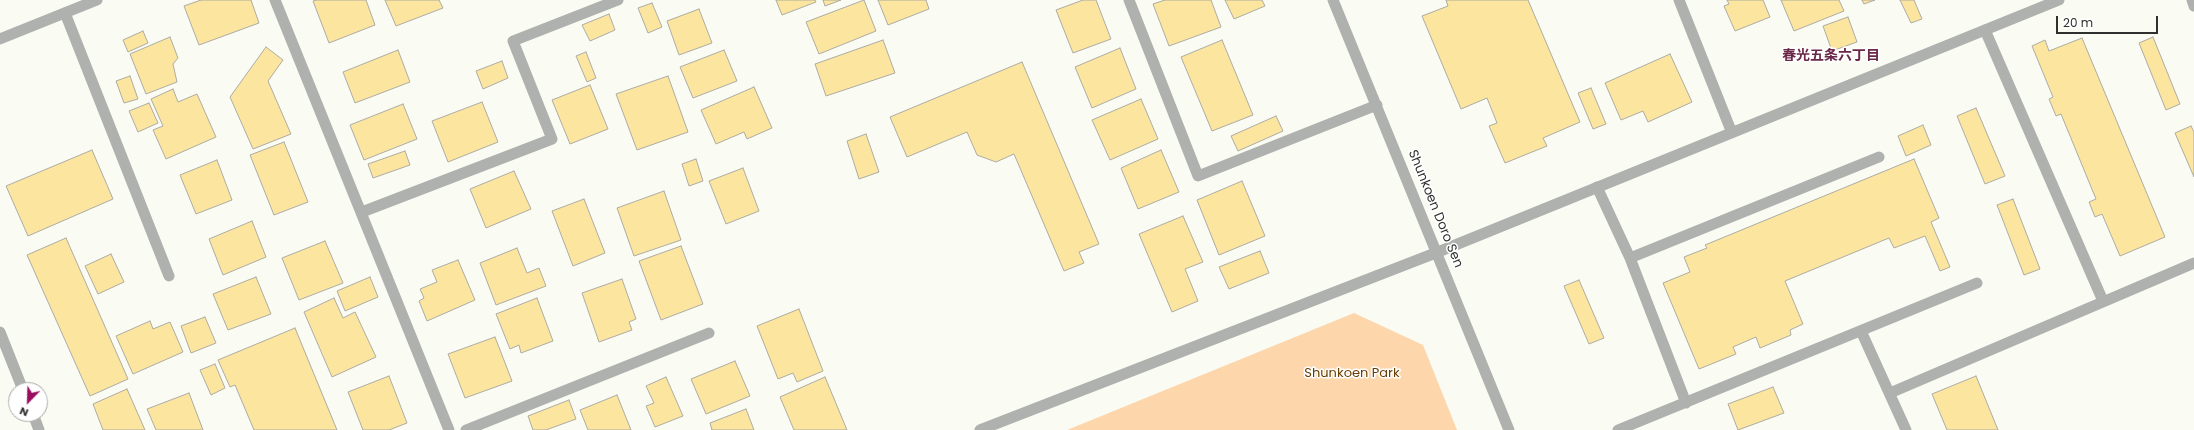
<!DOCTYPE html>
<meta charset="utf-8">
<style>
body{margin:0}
#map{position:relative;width:2194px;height:430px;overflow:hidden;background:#fafcf4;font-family:Poppins,sans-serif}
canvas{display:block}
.north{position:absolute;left:8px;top:382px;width:40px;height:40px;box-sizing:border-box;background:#fff;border:1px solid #acadab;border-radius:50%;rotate:203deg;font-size:11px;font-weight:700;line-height:16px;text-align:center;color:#30312e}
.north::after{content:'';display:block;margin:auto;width:14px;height:18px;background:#9a0e5f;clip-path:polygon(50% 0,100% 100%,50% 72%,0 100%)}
.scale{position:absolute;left:2056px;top:16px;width:102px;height:18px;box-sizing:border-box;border:2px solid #30312e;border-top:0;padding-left:5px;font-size:12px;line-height:14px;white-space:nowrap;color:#30312e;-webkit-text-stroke:3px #fff;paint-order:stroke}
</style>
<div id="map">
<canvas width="2194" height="430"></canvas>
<div class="north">N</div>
<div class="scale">20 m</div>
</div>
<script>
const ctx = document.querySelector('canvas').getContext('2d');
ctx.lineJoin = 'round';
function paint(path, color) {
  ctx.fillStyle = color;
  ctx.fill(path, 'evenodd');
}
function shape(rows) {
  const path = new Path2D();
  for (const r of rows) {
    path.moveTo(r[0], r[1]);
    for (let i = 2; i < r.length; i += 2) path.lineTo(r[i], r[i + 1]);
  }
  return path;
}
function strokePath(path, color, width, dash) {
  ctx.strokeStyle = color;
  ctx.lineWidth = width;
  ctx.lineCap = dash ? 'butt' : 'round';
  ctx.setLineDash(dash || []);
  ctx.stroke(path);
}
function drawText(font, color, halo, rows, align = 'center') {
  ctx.font = font + ' Poppins,"Noto Sans JP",sans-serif';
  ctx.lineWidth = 3;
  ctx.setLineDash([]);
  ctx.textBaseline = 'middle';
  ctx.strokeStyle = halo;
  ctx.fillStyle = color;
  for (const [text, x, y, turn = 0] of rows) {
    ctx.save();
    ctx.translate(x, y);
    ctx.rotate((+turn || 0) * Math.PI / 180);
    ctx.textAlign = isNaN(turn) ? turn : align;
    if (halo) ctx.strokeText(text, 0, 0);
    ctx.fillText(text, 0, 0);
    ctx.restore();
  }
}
paint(shape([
 [1354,313,1423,345,1457,430,1067,430]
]), '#fed6ac');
const building = shape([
 [201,0,251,0,259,23,199,45,184,6,201,0],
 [316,0,366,0,375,25,329,43,313,1,316,0],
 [385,0,439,0,443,8,396,26,385,0],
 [776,0,815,0,816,2,782,15,776,0],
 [823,0,841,0,825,6,823,0],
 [864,0,876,31,819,54,806,22,864,0],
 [878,0,926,0,929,9,888,25,878,0],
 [1083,0,1096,0,1111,39,1073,53,1056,10,1083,0],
 [1165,0,1211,0,1221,27,1169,46,1153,4,1165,0],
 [1225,0,1262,0,1265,6,1234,19,1225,0],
 [1446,0,1528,0,1580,122,1543,138,1547,146,1505,163,1489,126,1497,123,1487,98,1461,109,1422,16,1448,6,1446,0],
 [1727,0,1763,0,1770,17,1735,31,1724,6,1729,4,1727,0],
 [1781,0,1839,0,1844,11,1794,31,1781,0],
 [1862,0,1875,0,1864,4,1862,0],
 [1900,0,1914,0,1922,19,1911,23,1900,0],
 [652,3,662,27,648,33,638,8,652,3],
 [699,9,712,43,679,55,667,21,699,9],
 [609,14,615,30,590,41,582,25,609,14],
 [1848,17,1857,42,1832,51,1823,26,1848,17],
 [143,31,148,43,128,52,123,40,143,31],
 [170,37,178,58,173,64,177,82,146,94,130,54,170,37],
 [2153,37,2180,104,2166,110,2139,43,2153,37],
 [2082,38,2165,237,2120,256,2102,214,2095,217,2089,202,2096,199,2061,114,2056,116,2049,99,2053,97,2032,46,2045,40,2049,51,2082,38],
 [883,40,895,73,826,96,815,64,883,40],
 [1222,40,1253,115,1212,131,1181,57,1222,40],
 [266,47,283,60,268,81,291,134,253,149,230,97,266,47],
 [1120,48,1136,89,1092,108,1075,67,1120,48],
 [398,50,410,82,355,103,343,72,398,50],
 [724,50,737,81,693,98,680,67,724,50],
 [586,52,596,78,587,82,576,56,586,52],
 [1670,54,1692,102,1648,122,1643,111,1621,120,1605,83,1670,54],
 [502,61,508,78,483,89,476,71,502,61],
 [1022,62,1099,244,1079,252,1084,263,1064,271,1014,154,996,162,977,155,967,132,907,157,890,117,1022,62],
 [130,76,138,99,124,103,116,81,130,76],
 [668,76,688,132,637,150,616,94,668,76],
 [590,85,608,129,570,144,552,100,590,85],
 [754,87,772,128,747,139,744,132,716,144,701,110,754,87],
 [1591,88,1606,124,1593,129,1578,93,1591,88],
 [173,89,178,102,197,94,216,137,166,159,153,130,163,126,151,99,173,89],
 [1141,99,1158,139,1110,160,1092,120,1141,99],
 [482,102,498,142,448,162,432,121,482,102],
 [149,103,158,123,138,132,129,111,149,103],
 [403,104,417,139,364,160,350,125,403,104],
 [1976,108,2005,176,1985,184,1957,116,1976,108],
 [1276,116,1283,131,1238,151,1231,136,1276,116],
 [1923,125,1931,145,1906,156,1898,136,1923,125],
 [2191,126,2194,132,2194,177,2175,133,2191,126],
 [866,134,879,172,859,179,847,141,866,134],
 [284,142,308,202,274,215,250,155,284,142],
 [92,150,113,199,28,236,6,186,92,150],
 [1161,150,1179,192,1138,209,1121,168,1161,150],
 [405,151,410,165,373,178,368,164,405,151],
 [696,159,703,181,689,186,682,164,696,159],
 [1914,159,1939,218,1931,222,1950,267,1940,271,1925,236,1894,248,1889,238,1785,281,1803,324,1790,330,1791,335,1760,348,1756,337,1733,347,1736,354,1699,369,1663,283,1690,272,1684,257,1707,248,1705,245,1914,159],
 [217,160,232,200,196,214,180,175,217,160],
 [743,168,759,211,726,224,709,181,743,168],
 [514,171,531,209,486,228,470,189,514,171],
 [1242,181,1265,236,1219,255,1197,200,1242,181],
 [664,191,681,240,634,256,617,208,664,191],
 [584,199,605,253,573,266,552,211,584,199],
 [2013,199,2040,269,2024,275,1997,205,2013,199],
 [1183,216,1203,262,1185,269,1198,301,1172,312,1139,234,1183,216],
 [252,221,266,257,223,275,209,239,252,221],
 [66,238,128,379,90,396,27,255,66,238],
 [325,241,343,283,299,300,282,258,325,241],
 [681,246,703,304,661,320,639,261,681,246],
 [517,248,527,273,539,268,546,286,496,305,480,263,517,248],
 [1260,251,1269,273,1229,289,1219,267,1260,251],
 [111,254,124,282,98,294,85,266,111,254],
 [458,260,475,300,427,321,419,301,424,298,420,289,437,282,432,270,458,260],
 [256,277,271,314,228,330,213,294,256,277],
 [370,277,378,297,345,311,337,291,370,277],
 [622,279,636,319,629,322,632,330,599,342,582,293,622,279],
 [1579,280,1604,338,1589,344,1564,286,1579,280],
 [334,298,343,318,355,312,376,357,332,377,304,312,334,298],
 [537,298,553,341,521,353,519,345,510,349,496,314,537,298],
 [799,309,823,371,797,382,793,373,778,379,757,326,799,309],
 [205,317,216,343,191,353,181,326,205,317],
 [150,321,153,329,170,322,183,352,133,374,116,336,150,321],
 [295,328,337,430,254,430,235,385,230,387,218,360,295,328],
 [495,337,512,381,465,398,448,354,495,337],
 [735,361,750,396,706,414,691,379,735,361],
 [215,364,225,388,211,395,200,370,215,364],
 [389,376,407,423,389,430,363,430,348,392,389,376],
 [1976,376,1998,430,1947,430,1932,394,1976,376],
 [666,377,683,416,655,427,646,406,654,403,646,386,666,377],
 [825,377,847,430,794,430,780,397,825,377],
 [1773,387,1784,413,1738,430,1728,404,1773,387],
 [127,389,145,430,103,430,93,404,127,389],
 [189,393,203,430,156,430,147,409,189,393],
 [617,395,631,430,588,430,580,410,617,395],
 [569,400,576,419,546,430,533,430,528,416,569,400],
 [746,409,754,430,712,430,710,423,746,409]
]);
paint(building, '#fbe59f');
strokePath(building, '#adaba3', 1);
strokePath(shape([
 [2192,0,2194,6],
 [65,13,169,276],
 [1985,30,2103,301],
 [1597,187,1630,258,1686,403],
 [1630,258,1879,157],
 [1861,331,1906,430],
 [1890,393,2194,263],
 [1618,430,1977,283]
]), '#afb1ae', 11);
strokePath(shape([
 [275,0,449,430],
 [1129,0,1198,176,1377,105],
 [1333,0,1509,430],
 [1679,0,1732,133],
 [362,212,552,139,513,41,618,0],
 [0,332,23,390],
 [33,414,39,430],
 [466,430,709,333],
 [980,430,1438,252,2059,0]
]), '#afb1ae', 11);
strokePath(shape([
 [0,39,97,0]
]), '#afb1ae', 11);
drawText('13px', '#30312e', '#fff', [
 ["Shunkoen Doro Sen",1435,209,68]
]);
drawText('13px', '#673e04', '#fff', [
 ["Shunkoen Park",1352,374]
]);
drawText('bold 14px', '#692848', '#fff', [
 ["春光五条六丁目",1831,56]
]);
</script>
